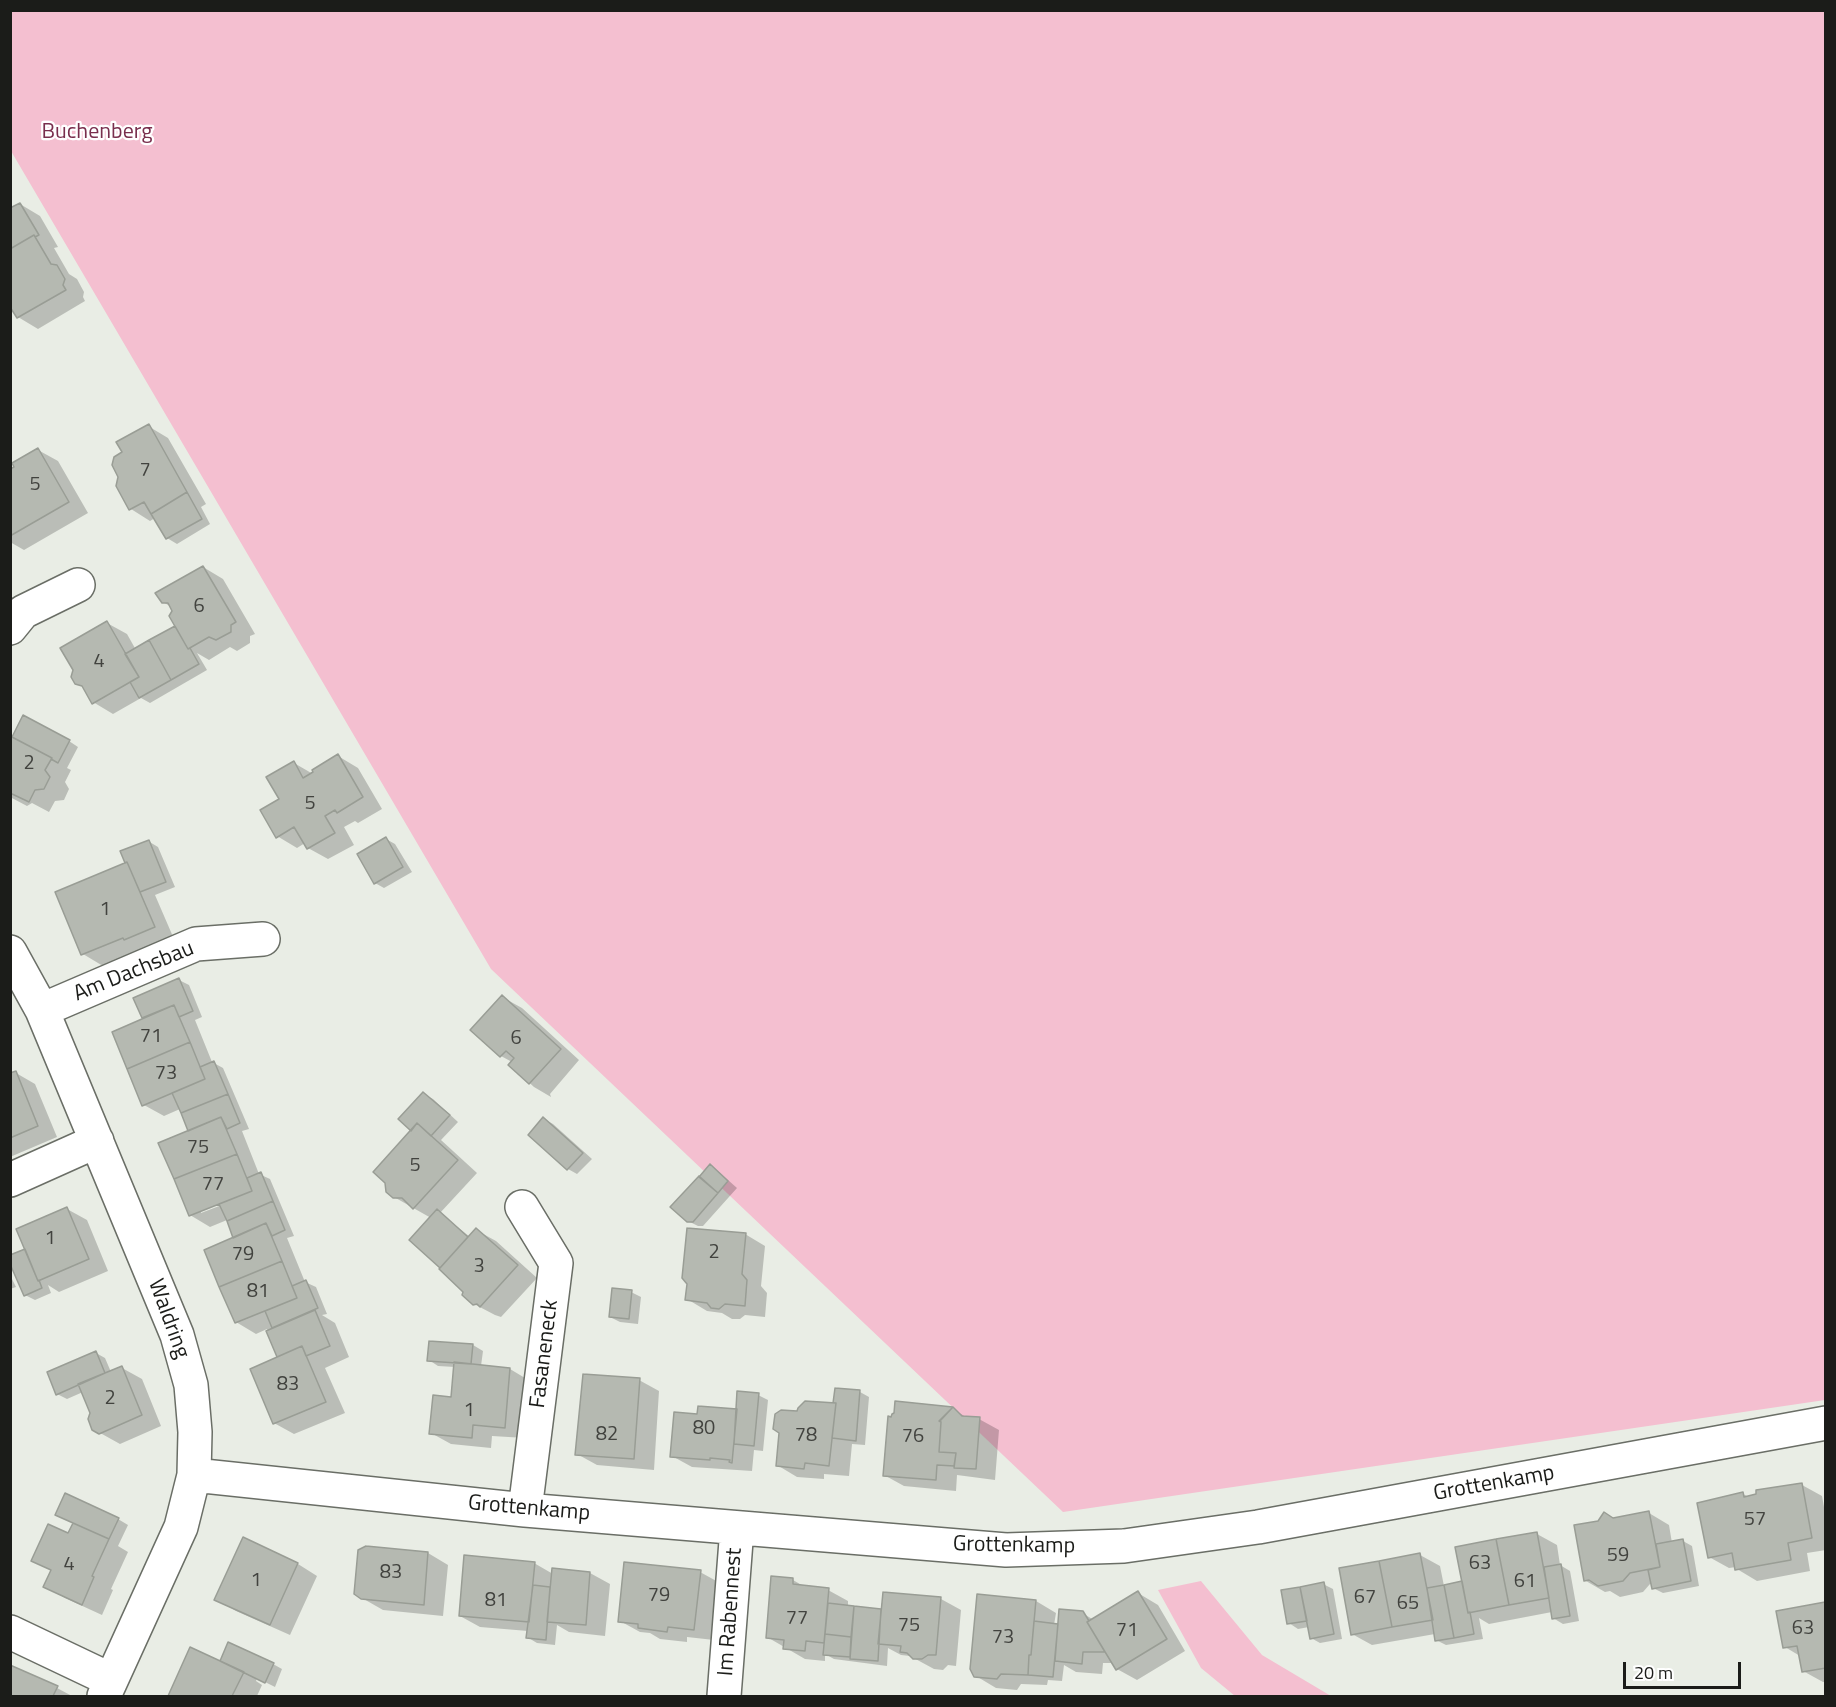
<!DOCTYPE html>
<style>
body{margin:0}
#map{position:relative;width:1836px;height:1707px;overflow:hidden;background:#e9ede5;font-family:"Titillium Web",sans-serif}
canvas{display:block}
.frame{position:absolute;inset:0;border:12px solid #1b1c19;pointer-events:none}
.scale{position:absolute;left:1623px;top:1662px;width:118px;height:27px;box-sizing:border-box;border:3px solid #1b1c19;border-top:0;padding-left:8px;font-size:18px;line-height:21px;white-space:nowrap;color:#1b1c19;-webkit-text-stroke:4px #fff;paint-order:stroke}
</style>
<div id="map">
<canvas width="1836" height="1707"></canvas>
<div class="frame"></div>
<div class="scale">20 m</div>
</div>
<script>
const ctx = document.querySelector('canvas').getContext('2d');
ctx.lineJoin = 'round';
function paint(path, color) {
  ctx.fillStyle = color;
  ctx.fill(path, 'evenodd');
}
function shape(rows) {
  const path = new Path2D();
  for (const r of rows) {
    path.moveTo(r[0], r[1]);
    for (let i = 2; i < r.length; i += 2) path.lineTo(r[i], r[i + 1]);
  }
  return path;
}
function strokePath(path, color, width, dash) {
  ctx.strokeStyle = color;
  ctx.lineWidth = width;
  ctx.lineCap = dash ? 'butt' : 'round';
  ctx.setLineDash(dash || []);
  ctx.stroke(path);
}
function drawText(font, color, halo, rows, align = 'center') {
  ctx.font = font + ' "Titillium Web",sans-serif';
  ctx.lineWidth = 4.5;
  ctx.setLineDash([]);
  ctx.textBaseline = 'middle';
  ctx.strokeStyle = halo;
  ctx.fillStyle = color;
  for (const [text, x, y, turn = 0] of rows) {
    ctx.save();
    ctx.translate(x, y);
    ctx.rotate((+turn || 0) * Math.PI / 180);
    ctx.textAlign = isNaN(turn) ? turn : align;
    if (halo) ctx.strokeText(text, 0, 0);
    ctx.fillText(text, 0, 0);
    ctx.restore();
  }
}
paint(shape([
 [10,11,1825,11,1825,1400,1063,1512,491,969,11,151],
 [1201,1581,1262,1655,1331,1696,1235,1696,1201,1668,1158,1590]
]), '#f4bfd0');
paint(shape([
 [20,204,40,216,58,247,54,248,69,274,77,279,84,292,83,297,85,301,38,329,18,317],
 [148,426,168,438,206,504,201,507,210,524,177,544,167,538,155,518,150,521,131,509,124,453],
 [38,450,58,461,88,513,24,550,10,542,10,471],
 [203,567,223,579,255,634,250,636,250,643,237,651,230,647,209,660,197,653,207,670,150,703,141,698,113,714,93,702,85,688,76,683,107,623,127,634,136,650,176,626,173,608,163,602],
 [10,738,22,744,23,742,69,741,78,747,67,768,71,770,65,782,69,789,64,800,55,801,49,812,32,803,27,806,10,797],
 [338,756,358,768,382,809,358,823,355,821,344,827,354,845,328,859,308,848,305,843,297,848,277,836,281,799,294,763,313,774],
 [386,839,395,844,412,872,384,888,375,883],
 [148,841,158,847,175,887,155,895,174,939,145,950,142,949,103,966,83,954,127,864,122,852],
 [179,980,189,985,202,1017,195,1020,212,1062,223,1068,249,1129,242,1131,259,1174,270,1179,294,1236,287,1238,305,1282,316,1287,327,1314,322,1315,335,1323,349,1357,325,1368,345,1413,294,1434,274,1423,279,1358,267,1329,256,1334,236,1322,235,1238,227,1220,210,1227,190,1215,191,1131,180,1109,164,1116,144,1105,145,1019,143,1017],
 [226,1200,227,1203,201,1213,201,1210],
 [502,997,522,1008,579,1060,550,1094,551,1097,534,1087,510,1065,512,1062,501,1056,472,1030],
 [16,1073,35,1084,57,1137,10,1157,10,1075],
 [423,1094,433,1099,458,1122,441,1140,477,1173,440,1213,470,1237,476,1230,496,1241,537,1278,501,1317,495,1315,474,1304,465,1291,431,1218,394,1197],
 [544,1119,553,1124,592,1159,577,1174,568,1169],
 [710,1166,719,1172,737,1188,703,1226,698,1226,688,1221],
 [67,1209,87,1220,108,1271,59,1292,48,1285,51,1293,35,1300,25,1295,26,1250],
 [745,1234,765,1246,761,1286,767,1293,765,1317,745,1315,740,1319,732,1319,722,1313,707,1311,687,1299],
 [10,1275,16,1287,10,1289],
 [631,1292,641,1297,638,1324,620,1322,610,1317],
 [431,1342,473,1345,483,1351,481,1366,510,1369,530,1381,525,1438,492,1436,491,1448,451,1444,431,1433,452,1398,455,1367,438,1366,429,1360],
 [96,1353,105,1358,111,1372,122,1368,142,1379,161,1426,120,1444,93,1429,92,1413,83,1392,67,1399,57,1394],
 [639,1380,659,1391,654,1470,597,1465,577,1454],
 [860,1392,869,1397,865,1445,852,1444,849,1476,824,1474,824,1479,797,1477,777,1465,799,1413,835,1405],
 [758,1395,768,1400,763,1451,754,1450,752,1471,692,1467,672,1456,699,1415,737,1411],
 [897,1402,952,1409,968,1418,979,1419,999,1430,995,1480,957,1475,956,1491,904,1486,884,1475],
 [1802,1485,1822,1496,1826,1518,1826,1550,1807,1553,1810,1571,1757,1581,1737,1569,1736,1567,1729,1568,1709,1557,1743,1494,1749,1497],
 [1649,1513,1669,1525,1672,1543,1683,1541,1692,1546,1699,1586,1663,1593,1653,1588,1652,1583,1650,1584,1643,1592,1620,1597,1610,1591,1605,1592,1586,1581,1614,1519],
 [118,1519,128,1525,118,1546,128,1552,111,1589,113,1590,102,1615,65,1598,45,1586,52,1571,33,1560,68,1535,74,1523],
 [1537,1534,1557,1545,1560,1565,1570,1571,1579,1621,1563,1624,1553,1618,1552,1612,1489,1624,1479,1618,1483,1639,1446,1645,1436,1640,1435,1634,1372,1645,1352,1634,1420,1555,1440,1566,1444,1586,1463,1583],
 [243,1539,298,1564,317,1576,290,1635,236,1611,216,1599],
 [367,1547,428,1553,448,1565,443,1616,383,1610,362,1598],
 [534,1563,553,1574,554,1570,590,1573,610,1584,605,1636,569,1632,557,1625,555,1645,537,1643,527,1637,528,1631,480,1627,460,1616],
 [700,1572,720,1583,714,1640,687,1637,687,1642,660,1639,650,1633,640,1632,620,1621],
 [793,1580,805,1587,828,1590,848,1601,848,1607,883,1611,884,1594,941,1599,961,1610,956,1666,948,1665,943,1670,934,1669,910,1656,901,1655,888,1648,887,1666,834,1659,825,1654,825,1661,805,1659,767,1637],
 [1323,1584,1333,1589,1342,1639,1320,1643,1311,1638,1309,1627,1298,1629,1289,1623],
 [1138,1593,1158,1605,1185,1651,1137,1680,1117,1669,1113,1663,1103,1663,1102,1674,1076,1672,1064,1665,1062,1681,1048,1680,1047,1685,1021,1684,1017,1690,996,1688,976,1676,1036,1601,1056,1613,1054,1625,1059,1625,1082,1613,1094,1620],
 [1826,1604,1826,1682,1823,1682,1803,1671,1800,1656,1785,1647],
 [191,1649,220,1663,273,1664,282,1669,275,1687,257,1678,256,1681,262,1685,257,1696,169,1696],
 [10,1667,57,1688,72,1696,10,1696]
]), '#0003');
const building = shape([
 [20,203,39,235,35,237,34,235,10,249,10,208,20,203],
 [34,235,51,264,57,265,65,279,63,285,66,290,17,318,10,307,10,249,34,235],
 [149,424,187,492,151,514,144,502,129,510,116,486,118,477,112,465,114,457,122,452,116,442,149,424],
 [38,448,69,502,10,536,10,469,14,467,12,463,38,448],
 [187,492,202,519,166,539,151,514,187,492],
 [203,566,236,622,231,625,231,632,216,640,209,637,188,649,169,616,172,611,168,603,162,603,155,593,203,566],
 [107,621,139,677,92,704,82,686,75,684,71,677,73,670,60,648,107,621],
 [175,626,188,649,190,648,199,664,171,680,149,640,175,626],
 [149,640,171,680,139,698,130,682,139,677,125,654,149,640],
 [23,715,70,740,58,763,51,759,52,758,12,737,23,715],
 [10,736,52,758,45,770,50,777,44,789,35,790,29,802,10,793,10,736],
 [338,754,363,797,337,813,335,810,325,816,335,833,307,849,294,827,276,838,260,810,279,799,266,777,294,761,303,778,313,772,312,770,338,754],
 [386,837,403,867,374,884,357,854,386,837],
 [149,840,166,882,140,892,127,862,125,863,120,851,149,840],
 [127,862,155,927,124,940,123,938,81,955,55,892,127,862],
 [179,978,193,1011,179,1017,174,1005,142,1018,133,998,179,978],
 [502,995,561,1049,529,1084,508,1065,514,1058,506,1051,500,1057,470,1030,502,995],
 [174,1005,190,1042,127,1069,112,1032,174,1005],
 [190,1042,205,1079,142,1106,127,1069,190,1042],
 [214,1061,228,1094,181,1113,172,1093,205,1079,200,1067,214,1061],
 [16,1071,38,1126,10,1138,10,1073,16,1071],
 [423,1092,450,1115,431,1136,417,1123,411,1131,398,1119,423,1092],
 [228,1094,240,1123,227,1129,221,1117,188,1131,181,1113,228,1094],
 [221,1117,237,1154,174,1179,158,1143,221,1117],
 [543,1117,583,1153,567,1170,528,1135,543,1117],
 [417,1123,458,1160,413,1209,402,1198,393,1198,386,1192,385,1183,373,1172,417,1123],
 [237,1154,252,1191,189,1216,174,1179,237,1154],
 [710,1164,728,1181,718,1193,699,1177,710,1164],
 [261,1172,273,1201,227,1221,219,1204,252,1191,247,1178,261,1172],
 [699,1176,718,1193,693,1222,687,1222,670,1207,699,1176],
 [273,1201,285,1230,272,1236,266,1223,233,1238,227,1221,273,1201],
 [67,1207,89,1259,38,1281,16,1229,67,1207],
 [437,1209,468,1237,440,1268,409,1240,437,1209],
 [266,1223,282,1261,219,1287,204,1250,266,1223],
 [476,1228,518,1265,480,1307,477,1304,473,1305,462,1295,463,1292,439,1269,476,1228],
 [687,1228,746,1233,742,1274,747,1280,745,1306,725,1304,719,1309,711,1308,707,1303,685,1300,687,1284,682,1278,687,1228],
 [25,1249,38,1281,39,1280,42,1288,24,1296,10,1264,10,1255,25,1249],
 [282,1261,297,1298,235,1323,219,1287,282,1261],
 [306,1280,318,1308,272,1328,265,1311,297,1298,292,1286,306,1280],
 [612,1288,632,1290,629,1319,609,1317,612,1288],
 [315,1310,330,1346,306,1356,302,1346,277,1357,266,1331,315,1310],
 [429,1341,473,1344,471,1364,427,1361,429,1341],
 [302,1346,326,1402,273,1424,250,1369,302,1346],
 [96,1351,105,1373,56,1395,47,1372,96,1351],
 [454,1362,510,1368,505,1428,473,1425,472,1438,429,1434,433,1395,451,1397,454,1362],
 [122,1366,142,1415,99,1434,92,1430,88,1419,90,1413,78,1384,122,1366],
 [583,1374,640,1378,634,1459,575,1455,583,1374],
 [835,1388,860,1390,856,1441,832,1438,836,1403,833,1403,835,1388],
 [737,1391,759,1393,754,1446,734,1444,737,1391],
 [805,1401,836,1403,829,1466,805,1463,804,1469,776,1466,779,1433,773,1429,775,1414,781,1410,797,1411,798,1408,805,1401],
 [895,1401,953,1407,939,1421,941,1422,939,1452,956,1453,954,1466,937,1465,936,1480,883,1476,888,1416,891,1417,892,1414,894,1413,895,1401],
 [698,1406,737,1409,732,1463,729,1462,730,1460,710,1458,710,1460,670,1457,674,1412,697,1414,698,1406],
 [953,1407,962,1416,980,1417,976,1469,954,1468,956,1453,939,1452,941,1422,940,1421,953,1407],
 [1802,1483,1812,1538,1788,1543,1791,1560,1735,1570,1732,1553,1708,1558,1697,1503,1743,1492,1744,1497,1756,1494,1756,1490,1802,1483],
 [65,1493,119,1518,109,1539,55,1515,65,1493],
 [1649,1511,1660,1567,1630,1573,1623,1581,1598,1586,1589,1580,1584,1581,1574,1525,1598,1521,1604,1512,1613,1518,1649,1511],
 [73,1523,109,1539,92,1576,94,1577,82,1605,43,1587,51,1570,31,1561,48,1524,68,1533,73,1523],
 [1537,1532,1549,1598,1509,1605,1496,1539,1537,1532],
 [243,1537,298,1563,270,1625,214,1600,243,1537],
 [1496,1539,1509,1605,1468,1613,1455,1547,1496,1539],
 [1683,1539,1691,1581,1652,1589,1648,1570,1660,1567,1656,1544,1683,1539],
 [366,1546,428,1552,424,1605,361,1599,354,1594,358,1550,366,1546],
 [1420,1553,1433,1620,1392,1627,1379,1561,1420,1553],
 [464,1555,535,1562,529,1622,459,1616,464,1555],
 [1379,1561,1392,1627,1351,1635,1339,1568,1379,1561],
 [624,1562,701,1570,694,1630,668,1627,667,1632,638,1628,638,1624,618,1622,624,1562],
 [1561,1564,1570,1616,1552,1619,1544,1567,1561,1564],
 [552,1568,590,1572,586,1625,547,1622,552,1568],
 [771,1576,793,1578,793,1584,829,1588,824,1643,806,1641,805,1651,783,1649,784,1640,766,1638,771,1576],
 [1462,1581,1468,1613,1470,1612,1474,1634,1454,1638,1444,1585,1462,1581],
 [1324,1582,1334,1634,1310,1639,1300,1587,1324,1582],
 [533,1585,550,1587,546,1640,526,1638,533,1585],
 [1444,1585,1454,1638,1435,1641,1427,1588,1444,1585],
 [1300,1587,1307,1621,1287,1624,1281,1590,1300,1587],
 [1138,1591,1167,1639,1116,1670,1087,1622,1138,1591],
 [883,1592,941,1597,936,1655,928,1655,922,1659,913,1659,907,1653,900,1652,901,1646,878,1644,883,1592],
 [977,1594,1036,1600,1031,1655,1029,1655,1028,1675,1001,1674,997,1679,974,1677,970,1669,977,1594],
 [1825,1602,1826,1668,1802,1672,1797,1646,1783,1648,1776,1611,1825,1602],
 [828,1603,854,1606,851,1637,825,1634,828,1603],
 [854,1606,881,1609,878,1661,850,1659,854,1606],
 [1059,1609,1083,1611,1089,1621,1087,1622,1105,1652,1083,1652,1082,1664,1055,1661,1059,1609],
 [1034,1621,1058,1624,1053,1677,1028,1675,1029,1655,1031,1655,1034,1621],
 [825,1634,851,1637,850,1657,823,1655,825,1634],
 [228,1642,274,1663,265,1683,220,1661,228,1642],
 [190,1647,244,1672,232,1696,168,1696,190,1647],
 [10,1665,58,1686,53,1696,10,1696,10,1665]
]);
paint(building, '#b5b9b1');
strokePath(building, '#999d95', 1.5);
const minor = shape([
 [10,628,23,612,78,585],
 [10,952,42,1010,177,1335,191,1385,195,1432,194,1475,181,1527,104,1696],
 [42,1010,196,944,263,939],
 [10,1180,97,1141],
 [522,1207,556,1263,525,1510],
 [194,1475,525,1510,1006,1550,1124,1546,1258,1527,1826,1423],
 [10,1632,111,1680],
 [724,1696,737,1528]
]);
strokePath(minor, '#6a6e66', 36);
strokePath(minor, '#fff', 33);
drawText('20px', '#42433f', null, [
 ["7",145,471],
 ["5",35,485],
 ["6",199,607],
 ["4",99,662],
 ["2",29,764],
 ["5",310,804],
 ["1",105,910],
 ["71",151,1037],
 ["6",516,1039],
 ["73",166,1074],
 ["75",198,1148],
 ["5",415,1166],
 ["77",213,1185],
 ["1",50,1239],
 ["2",714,1253],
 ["79",243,1255],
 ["3",479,1267],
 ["81",258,1292],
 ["83",288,1385],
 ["2",110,1399],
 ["1",469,1411],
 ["80",704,1429],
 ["82",607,1435],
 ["78",806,1436],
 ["76",913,1437],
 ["57",1755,1520],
 ["59",1618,1556],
 ["63",1480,1564],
 ["4",69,1565],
 ["83",391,1573],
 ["1",256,1581],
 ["61",1525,1582],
 ["79",659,1596],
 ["67",1365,1598],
 ["81",496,1601],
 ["65",1408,1604],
 ["77",797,1619],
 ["75",909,1626],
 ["63",1803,1629],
 ["71",1127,1631],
 ["73",1003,1638]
]);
drawText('22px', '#792e4d', '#fff', [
 ["Buchenberg",97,133]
]);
drawText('22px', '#1b1c19', '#fff', [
 ["Am Dachsbau",134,972,-22],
 ["Waldring",168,1319,70],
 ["Fasaneneck",545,1354,-83],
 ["Grottenkamp",1494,1484,-10],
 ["Grottenkamp",529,1509,5],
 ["Grottenkamp",1014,1546,1],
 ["Im Rabennest",731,1612,-86]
]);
</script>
